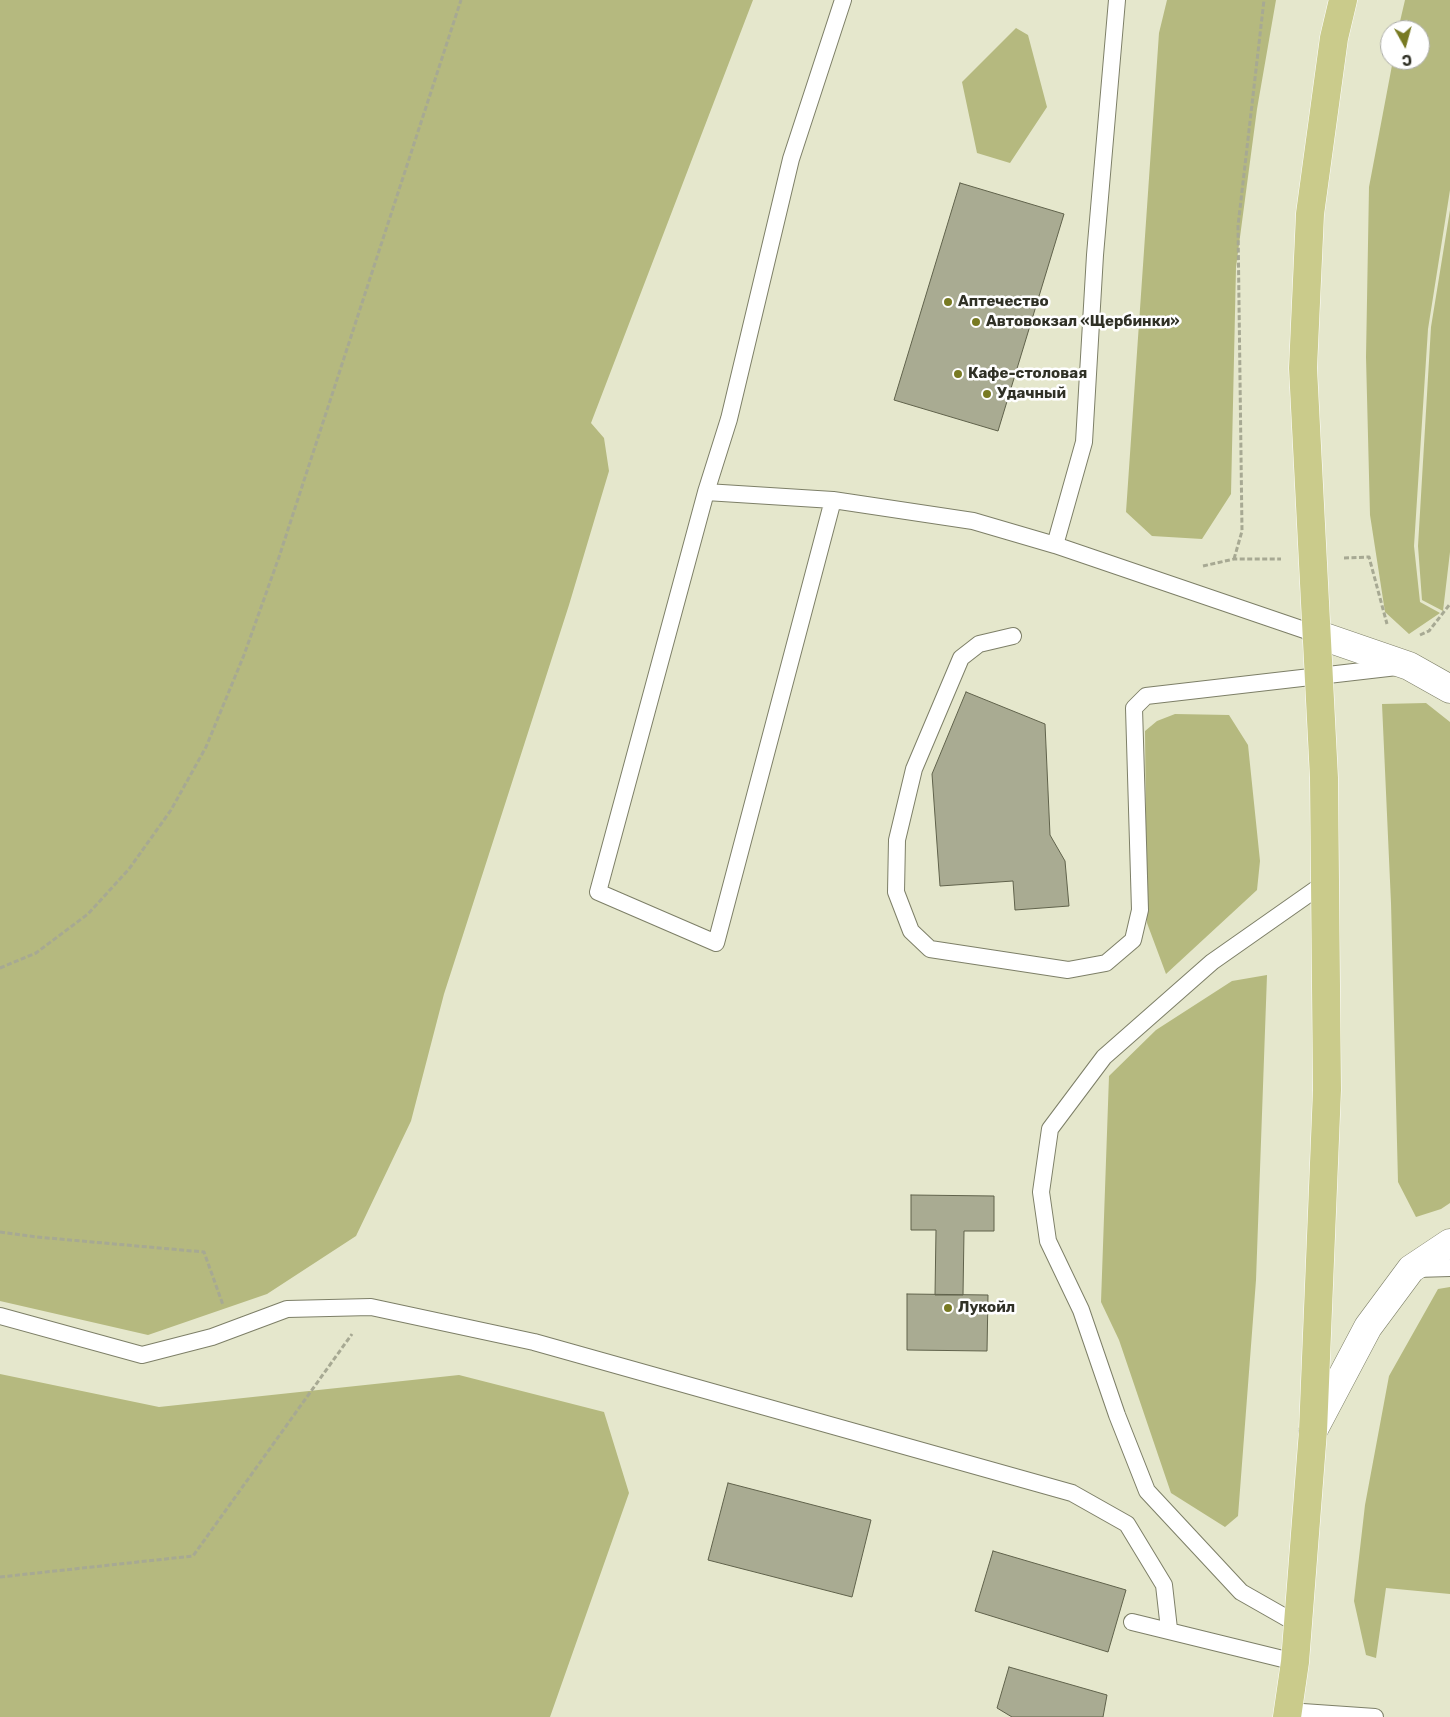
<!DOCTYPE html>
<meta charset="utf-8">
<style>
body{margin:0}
#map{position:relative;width:1450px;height:1717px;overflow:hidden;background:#e5e7cc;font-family:Rubik,sans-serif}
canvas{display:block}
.north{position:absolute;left:1380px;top:20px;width:50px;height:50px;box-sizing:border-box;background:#fff;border:1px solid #acada8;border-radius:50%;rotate:173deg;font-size:14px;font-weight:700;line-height:20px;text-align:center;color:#303126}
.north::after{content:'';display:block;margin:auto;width:18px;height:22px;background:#787a23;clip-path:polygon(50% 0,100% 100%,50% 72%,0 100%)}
</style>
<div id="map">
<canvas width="1450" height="1717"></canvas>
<div class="north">С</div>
</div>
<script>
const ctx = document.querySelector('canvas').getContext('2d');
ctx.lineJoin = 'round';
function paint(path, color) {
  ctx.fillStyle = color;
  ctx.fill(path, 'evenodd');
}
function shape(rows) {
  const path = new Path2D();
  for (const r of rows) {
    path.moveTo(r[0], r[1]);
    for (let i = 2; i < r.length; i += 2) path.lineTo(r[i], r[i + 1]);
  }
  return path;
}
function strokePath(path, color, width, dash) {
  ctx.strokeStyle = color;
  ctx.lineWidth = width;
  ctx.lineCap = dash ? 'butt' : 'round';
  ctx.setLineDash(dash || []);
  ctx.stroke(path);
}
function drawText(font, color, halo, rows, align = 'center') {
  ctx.font = font + ' Rubik,sans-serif';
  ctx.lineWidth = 5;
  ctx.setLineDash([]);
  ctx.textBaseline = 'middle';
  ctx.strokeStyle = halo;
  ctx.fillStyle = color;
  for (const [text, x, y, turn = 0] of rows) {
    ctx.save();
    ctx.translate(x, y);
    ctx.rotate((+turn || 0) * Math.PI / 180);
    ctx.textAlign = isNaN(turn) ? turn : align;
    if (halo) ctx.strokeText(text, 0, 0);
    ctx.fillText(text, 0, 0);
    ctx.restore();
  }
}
paint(shape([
 [0,0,753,0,591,423,604,438,609,471,569,605,444,994,411,1121,356,1236,267,1294,148,1335,0,1301],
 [1167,0,1276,0,1257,109,1236,267,1231,494,1202,539,1152,536,1126,512,1159,33],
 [1405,0,1450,0,1450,190,1428,329,1414,546,1420,602,1440,613,1409,634,1385,612,1370,515,1366,357,1369,187,1393,60,1420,60,1420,30,1398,30],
 [1016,28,1028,35,1047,107,1010,163,977,153,962,82],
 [1450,210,1450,552,1443,611,1422,600,1418,546,1431,327],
 [1426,703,1450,722,1450,1203,1441,1209,1416,1217,1398,1182,1391,903,1382,704],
 [1175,714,1229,715,1248,745,1260,861,1257,890,1166,974,1147,923,1145,731,1157,721],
 [1267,975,1256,1280,1238,1516,1225,1527,1171,1493,1119,1340,1101,1302,1109,1076,1156,1030,1232,981],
 [1450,1287,1450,1594,1386,1588,1376,1658,1366,1655,1354,1601,1365,1505,1389,1376,1438,1289],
 [0,1374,159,1407,459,1375,604,1412,629,1493,550,1717,0,1717]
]), '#b5b97f');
const building = shape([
 [960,183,1064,214,998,431,894,400,960,183],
 [966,692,1045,724,1050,835,1065,861,1069,906,1015,910,1013,881,940,886,932,774,966,692],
 [911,1195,994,1196,994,1231,964,1231,963,1295,935,1295,936,1230,911,1230,911,1195],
 [907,1294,988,1295,987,1351,907,1350,907,1294],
 [728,1483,871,1520,852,1597,708,1560,728,1483],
 [993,1551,1126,1590,1108,1652,975,1611,993,1551],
 [1009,1667,1107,1695,1103,1717,1012,1717,997,1708,1009,1667]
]);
paint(building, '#a9ab92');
strokePath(building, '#60624b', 1);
const lane = shape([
 [706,492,833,500,973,521,1055,545,1316,634],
 [833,500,716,943,598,892,706,492,729,419,791,159,843,0],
 [1055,545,1084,442,1095,255,1117,0],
 [1013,636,979,644,961,658,914,769,897,840,896,892,911,931,930,949,1068,970,1106,963,1133,940,1140,910,1134,708,1146,696,1397,667],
 [1416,1269,1450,1268],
 [0,1316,142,1355,212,1337,287,1309,371,1307,534,1342,1072,1493,1127,1524,1164,1585,1169,1629],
 [1132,1622,1295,1662],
 [1299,1625,1241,1592,1147,1491,1117,1415,1081,1310,1048,1241,1041,1192,1050,1129,1104,1057,1212,962,1326,882],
 [1288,1711,1375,1717]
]);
const street = shape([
 [1316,634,1409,666,1450,689],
 [1313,1431,1368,1327,1411,1269,1450,1243]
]);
const primary = shape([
 [1287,1717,1295,1662,1313,1431,1327,1090,1324,778,1303,368,1310,214,1334,38,1343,0]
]);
strokePath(lane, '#7d7f67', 18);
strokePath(street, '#7d7f67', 29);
strokePath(primary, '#fff', 29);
strokePath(shape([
 [1344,558,1369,557,1387,624],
 [1234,559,1242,531,1238,226,1264,0],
 [1203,566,1234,559,1281,559],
 [1420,635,1429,631,1450,604],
 [0,968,36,953,88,914,129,869,171,810,206,747,244,655,279,557,461,0],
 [0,1232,37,1237,204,1252,223,1305],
 [0,1577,193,1556,352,1334]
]), '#a7a993', 3, [5, 2.5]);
strokePath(lane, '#fff', 16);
strokePath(street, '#fff', 28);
strokePath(primary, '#cacb8b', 28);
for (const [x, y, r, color] of [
 [948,302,5,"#787a23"],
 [976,322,5,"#787a23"],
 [958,374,5,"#787a23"],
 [987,394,5,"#787a23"],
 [948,1308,5,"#787a23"]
]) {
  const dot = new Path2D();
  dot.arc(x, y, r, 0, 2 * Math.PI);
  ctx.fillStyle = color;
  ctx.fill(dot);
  strokePath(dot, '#fff', 2);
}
drawText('bold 15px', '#303126', '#fff', [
 ["Аптечество",958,302],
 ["Автовокзал «Щербинки»",986,322],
 ["Кафе-столовая",968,374],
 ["Удачный",997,394],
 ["Лукойл",958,1308]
], 'left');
</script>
